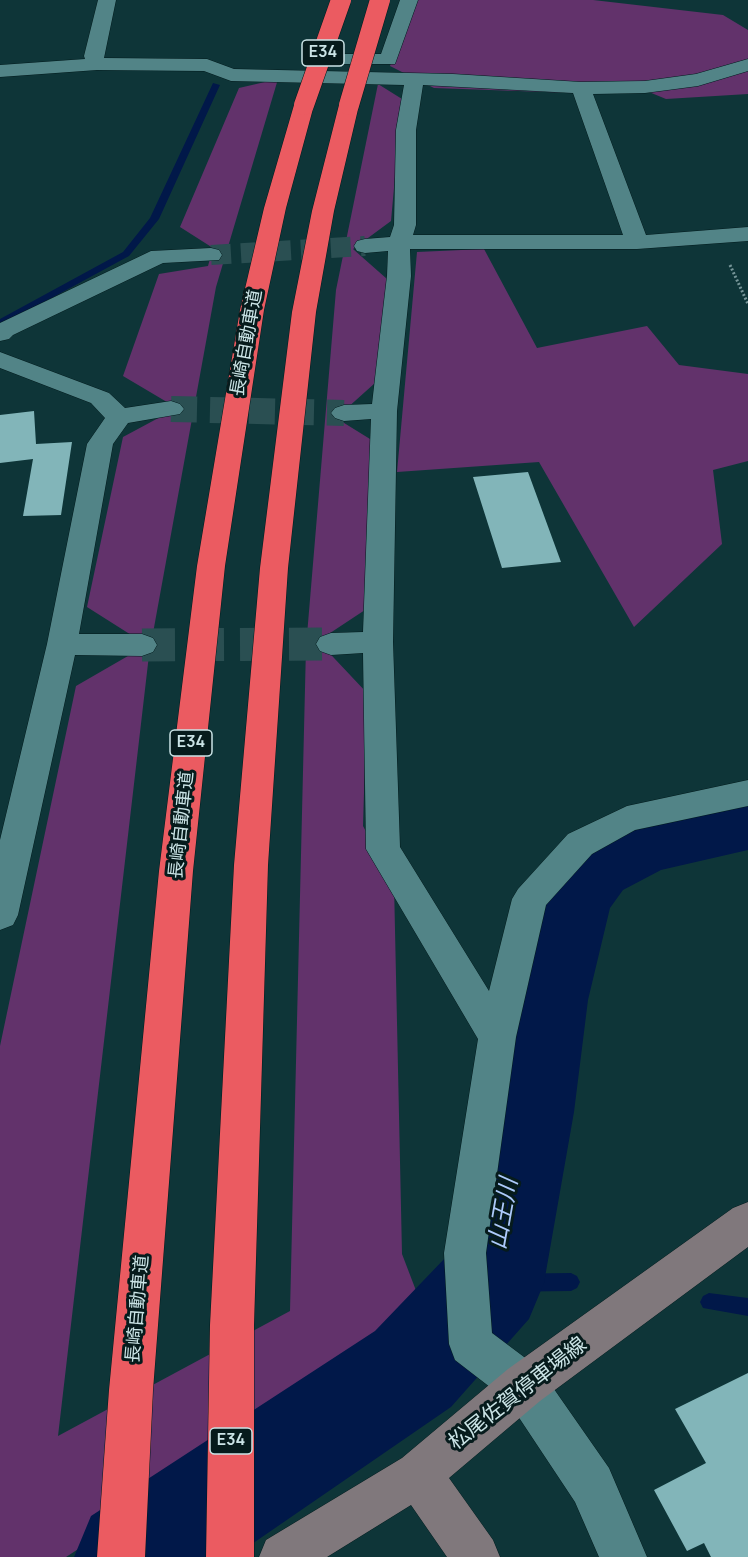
<!DOCTYPE html>
<meta charset="utf-8">
<style>
body{margin:0}
canvas{display:block;background:#0e3538}
</style>
<canvas width="748" height="1557"></canvas>
<script>
const ctx = document.querySelector('canvas').getContext('2d');
ctx.lineJoin = 'round';
function paint(path, color) {
  ctx.fillStyle = color;
  ctx.fill(path, 'evenodd');
}
function shape(rows) {
  const path = new Path2D();
  for (const r of rows) {
    path.moveTo(r[0], r[1]);
    for (let i = 2; i < r.length; i += 2) path.lineTo(r[i], r[i + 1]);
  }
  return path;
}
function strokePath(path, color, width, dash) {
  ctx.strokeStyle = color;
  ctx.lineWidth = width;
  ctx.lineCap = dash ? 'butt' : 'round';
  ctx.setLineDash(dash || []);
  ctx.stroke(path);
}
function drawText(font, color, halo, rows, align = 'center') {
  ctx.font = font + ' Manrope,"Noto Sans JP",sans-serif';
  ctx.lineWidth = 6;
  ctx.setLineDash([]);
  ctx.textBaseline = 'middle';
  ctx.strokeStyle = halo;
  ctx.fillStyle = color;
  for (const [text, x, y, turn = 0] of rows) {
    ctx.save();
    ctx.translate(x, y);
    ctx.rotate((+turn || 0) * Math.PI / 180);
    ctx.textAlign = isNaN(turn) ? turn : align;
    if (halo) ctx.strokeText(text, 0, 0);
    ctx.fillText(text, 0, 0);
    ctx.restore();
  }
}
paint(shape([
 [413,0,593,0,723,15,748,30,748,94,666,99,649,92,574,93,434,88,390,66],
 [278,79,216,287,149,655,58,1436,290,1311,306,647,336,290,378,84,402,99,391,221,353,249,387,279,375,383,336,418,370,439,371,606,318,641,367,693,363,826,394,884,402,1254,428,1322,66,1557,0,1557,0,1046,76,686,147,645,87,607,123,437,177,408,123,376,159,274,208,266,213,248,180,227,239,88],
 [484,249,537,348,647,326,679,365,748,374,748,461,713,470,722,544,634,627,539,462,397,472,417,252]
]), '#62326b');
paint(shape([
 [213,83,220,85,159,219,129,256,0,326,0,319,123,252,150,218,213,83],
 [571,1273,577,1276,580,1282,577,1288,571,1291,492,1292,486,1289,483,1283,486,1277,492,1274,571,1273],
 [709,1293,748,1298,748,1316,703,1308,700,1302,703,1296,709,1293]
]), '#011849');
paint(shape([
 [748,788,748,850,661,870,623,890,610,908,588,1000,574,1112,544,1283,529,1319,451,1407,233,1557,74,1557,91,1516,375,1331,446,1257,478,1112,498,1000,527,898,540,874,563,844,612,819,641,810,748,788]
]), '#011849');
paint(shape([
 [34,411,36,444,72,442,61,515,23,516,33,459,0,463,0,415],
 [528,472,561,562,502,568,473,477],
 [748,1373,748,1557,711,1557,704,1543,687,1551,654,1490,706,1463,675,1409]
]), '#82b5b9');
strokePath(shape([
 [211,255,365,246]
]), '#2a4f52', 20, [20, 10]);
strokePath(shape([
 [171,409,344,413]
]), '#2a4f52', 26, [26, 13]);
strokePath(shape([
 [142,645,331,644]
]), '#2a4f52', 33, [33, 16]);
const street = shape([
 [98,0,116,0,104,58,207,59,234,69,453,74,581,82,645,81,696,74,748,59,748,71,698,86,645,93,593,94,646,235,748,227,748,241,637,249,410,249,411,276,397,411,393,642,400,847,489,991,512,899,518,889,568,834,627,806,748,780,748,806,635,830,592,854,546,905,516,1037,486,1253,492,1333,540,1369,609,1468,647,1557,599,1557,575,1502,508,1401,455,1360,449,1344,444,1253,478,1039,366,849,363,653,331,655,320,651,316,644,320,637,331,633,363,632,371,419,344,421,335,418,331,413,335,408,344,405,372,404,387,276,388,251,365,253,357,251,354,246,357,241,365,239,390,237,394,225,396,130,404,85,231,81,204,71,97,70,0,77,0,65,85,59,84,56,98,0],
 [423,85,573,93,623,235,413,235,416,225,416,130,423,85],
 [400,0,418,0,395,64,338,64,336,60,338,56,345,54,381,54,400,0],
 [211,248,219,250,222,255,219,260,163,263,13,335,9,339,0,341,0,323,151,251,211,248],
 [0,352,109,393,125,408,171,401,180,404,184,409,180,414,128,423,113,444,79,634,142,634,153,638,157,645,153,652,142,656,75,655,18,915,13,925,0,930,0,840,47,644,87,444,105,418,91,403,0,368,0,352]
]);
const secondary = shape([
 [748,1202,748,1247,540,1401,449,1478,493,1540,500,1557,447,1557,411,1505,327,1557,259,1557,266,1540,402,1458,508,1369,733,1208,748,1202]
]);
const highway = shape([
 [304,99,311,101,314,105,286,208,264,310,225,566,193,871,153,1390,145,1557,97,1557,109,1390,159,871,197,566,240,310,264,208,294,105,297,101,304,99],
 [349,99,356,101,359,105,334,211,316,312,288,568,268,865,254,1325,254,1557,206,1557,210,1325,234,865,260,568,292,312,312,211,339,105,342,101,349,99]
]);
strokePath(street, '#021b1d', 1);
strokePath(secondary, '#021b1d', 1);
strokePath(highway, '#021b1d', 1);
strokePath(shape([
 [730,265,748,304]
]), '#769598', 3, [2, 2]);
paint(street, '#528487');
paint(secondary, '#80787c');
paint(highway, '#eb5b61');
const highwayBridge = shape([
 [304,105,341,0],
 [349,105,380,0]
]);
strokePath(highwayBridge, '#021b1d', 21, []);
strokePath(highwayBridge, '#eb5b61', 20);
for (const [x, y, w] of [
 [323,53,42],
 [191,743,42],
 [231,1441,42]
]) {
  const box = new Path2D();
  box.roundRect(x - w / 2, y - 13, w, 26, 4.5);
  ctx.fillStyle = '#061b1c';
  ctx.fill(box);
  strokePath(box, '#cbe4e6', 1.5);
}
drawText('bold 16px', '#cbe4e6', null, [
 ["E34",323,53],
 ["E34",191,743],
 ["E34",231,1441]
]);
drawText('18px', '#cbe4e6', '#061b1c', [
 ["長崎自動車道",247,343,-80],
 ["長崎自動車道",182,825,-84],
 ["長崎自動車道",138,1309,-85]
]);
drawText('21px', '#cbe4e6', '#061b1c', [
 ["松尾佐賀停車場線",518,1394,-38]
]);
drawText('italic 24px', '#adcafb', '#061b1c', [
 ["山王川",504,1214,-80]
]);
</script>
